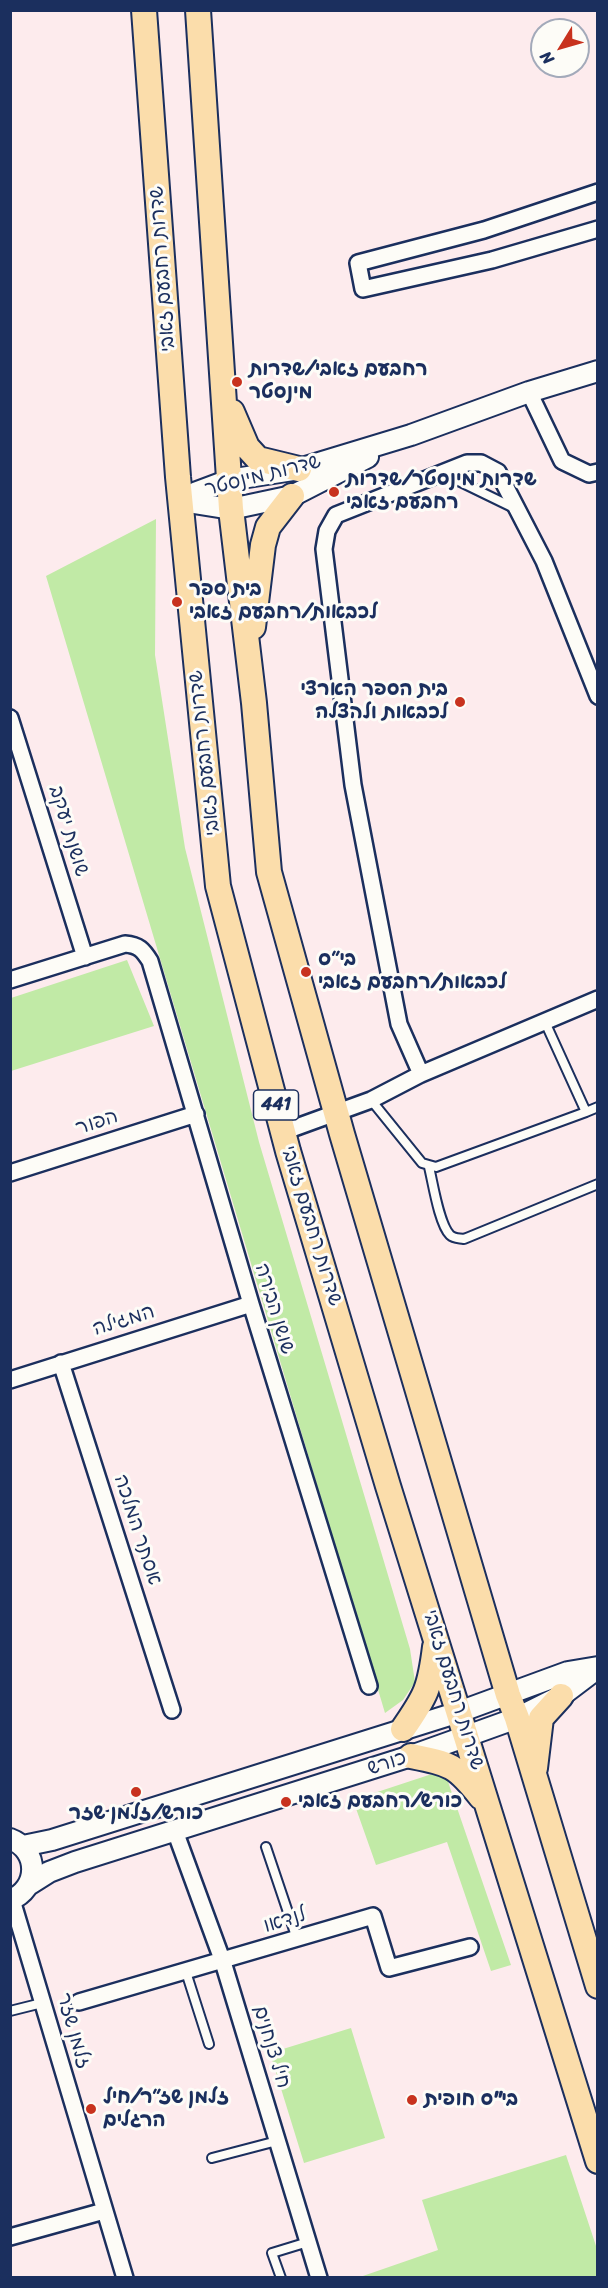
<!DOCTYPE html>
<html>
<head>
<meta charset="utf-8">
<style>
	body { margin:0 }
	#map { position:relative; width:608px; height:2288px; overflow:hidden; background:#fdebed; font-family:Sriracha,sans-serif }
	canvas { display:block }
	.frame { position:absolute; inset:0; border:12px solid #1b2f5e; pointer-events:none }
	.north { position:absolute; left:530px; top:18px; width:60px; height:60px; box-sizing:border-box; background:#fdfcf7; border:2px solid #a3aaba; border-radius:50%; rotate:233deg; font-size:16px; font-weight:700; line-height:24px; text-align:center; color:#1b2f5e }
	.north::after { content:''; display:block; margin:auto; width:21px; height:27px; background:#c8321e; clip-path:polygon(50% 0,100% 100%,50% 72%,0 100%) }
</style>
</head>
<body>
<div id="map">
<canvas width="608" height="2288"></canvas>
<div class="frame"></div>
<div class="north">N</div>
</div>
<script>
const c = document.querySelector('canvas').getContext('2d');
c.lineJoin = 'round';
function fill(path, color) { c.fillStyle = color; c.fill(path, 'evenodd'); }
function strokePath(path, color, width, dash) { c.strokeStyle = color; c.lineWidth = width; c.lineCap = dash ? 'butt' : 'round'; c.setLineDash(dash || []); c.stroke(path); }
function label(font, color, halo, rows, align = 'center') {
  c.font = font + ' Sriracha,"Playpen Sans Hebrew",sans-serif'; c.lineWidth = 6; c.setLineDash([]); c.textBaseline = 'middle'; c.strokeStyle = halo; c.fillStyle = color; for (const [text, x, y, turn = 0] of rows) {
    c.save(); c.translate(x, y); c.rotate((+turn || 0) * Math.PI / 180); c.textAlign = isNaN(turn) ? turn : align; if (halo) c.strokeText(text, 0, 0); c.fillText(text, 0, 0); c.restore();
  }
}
const green = new Path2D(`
	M156,519L155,655L185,848L259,1142L410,1649L415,1682L403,1700L385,1713L46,576Z
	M127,960L154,1026L11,1071V998Z
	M444,1770L511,1965L491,1971L447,1842L376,1865L353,1800Z
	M351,2028L385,2138L304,2163L270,2053Z
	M566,2155L597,2249V2277H360L438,2250L422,2200Z`);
const service = new Path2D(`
	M444,474L514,508
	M545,1022L586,1112L598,1107
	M371,1100L422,1163L436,1167L586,1112
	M429,1167C433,1183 439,1224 450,1235C454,1239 459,1238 464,1239L598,1184
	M266,1847L297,1939
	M186,1972L209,2044
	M10,2011L42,2003
	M212,2158L277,2141
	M281,2278L272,2253L308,2242`);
const minor = new Path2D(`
	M598,192L484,230L358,263L363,289L492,260L598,229
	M529,392L562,461L589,474L598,472
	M10,718L85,957
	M10,980L125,944C139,945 143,950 150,961L251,1304L369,1686
	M421,1074L399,1024L353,785L324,549L327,531L336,515L467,463H481L498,472L544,561L598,696
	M283,1132L371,1100L421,1074L598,999
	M10,1173L196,1114
	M61,1363L172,1710
	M10,1380L251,1304
	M175,1831L223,1962L319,2278
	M12,1900L125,2278
	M79,2002L373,1916L389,1968L470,1947
	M10,2237L104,2211`);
const tertiary = new Path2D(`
	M181,501L197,492L229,480L299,469L411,435L529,392L598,371
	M181,501L231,509L292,496L368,457
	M10,1839C40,1850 39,1889 10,1900
	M23,1846L52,1840L459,1712L568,1672L598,1667
	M30,1884L49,1872L75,1862L411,1756L467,1736L517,1718L561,1696L598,1668`);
const primary = new Path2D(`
	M144,10L178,477L218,886L288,1151L388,1486L598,2161
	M198,10L231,509L254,703L269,872L342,1134L508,1695L517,1718L598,1986
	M232,412L247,447L258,459L299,469
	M253,627L263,545L268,527L292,496
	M403,1729C426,1696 430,1688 435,1647
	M411,1756C451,1764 456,1765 481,1797
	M535,1768L541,1718L561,1696`);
const markers = [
	[237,382,6,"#c8321e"],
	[334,492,6,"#c8321e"],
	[177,602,6,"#c8321e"],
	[460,702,6,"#c8321e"],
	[306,972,6,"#c8321e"],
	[136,1792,6,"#c8321e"],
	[286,1802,6,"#c8321e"],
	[412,2100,6,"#c8321e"],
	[91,2109,6,"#c8321e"]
];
const shields = [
	[276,1105,45]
];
const shieldNames = [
	["441",276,1105]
];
const streetNames = [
	["שדרות רחבעם זאבי",163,269,-94],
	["שדרות מינסטר",263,476,-14],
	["שדרות רחבעם זאבי",205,753,-96],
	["שושנת יעקב",68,831,73],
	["הפור",97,1123,-18],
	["שדרות רחבעם זאבי",311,1226,73],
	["שושן הבירה",274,1309,73],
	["המגילה",124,1321,-17],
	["אסתר המלכה",137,1530,72],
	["שדרות רחבעם זאבי",453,1690,73],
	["כורש",387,1764,-18],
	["לנדאו",285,1921,-17],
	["זלמן שזר",73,2031,74],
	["חיל צנחנים",271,2047,73]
];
const poiNames = [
	["רחבעם זאבי/שדרות",249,370],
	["מינסטר",249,393],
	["שדרות מינסטר/שדרות",346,480],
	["רחבעם זאבי",346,503],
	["בית ספר",189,590],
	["לכבאות/רחבעם זאבי",189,613],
	["בית הספר הארצי",448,690,"right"],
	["לכבאות ולהצלה",448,713,"right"],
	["בי״ס",318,960],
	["לכבאות/רחבעם זאבי",318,983],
	["כורש/רחבעם זאבי",298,1802],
	["כורש/זלמן שזר",136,1814,"center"],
	["זלמן שז״ר/חיל",103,2098],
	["הרגלים",103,2121],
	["בי\"ס חופית",424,2100]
];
fill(green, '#c1eaa6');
strokePath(service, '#1b2f5e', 12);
strokePath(minor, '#1b2f5e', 20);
strokePath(tertiary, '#1b2f5e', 24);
strokePath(primary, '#1b2f5e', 28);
strokePath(service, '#fdfcf7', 8);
strokePath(minor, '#fdfcf7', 15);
strokePath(tertiary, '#fdfcf7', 20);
strokePath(primary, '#fbddab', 24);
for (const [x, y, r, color] of markers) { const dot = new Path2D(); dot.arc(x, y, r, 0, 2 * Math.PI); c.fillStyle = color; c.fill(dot); strokePath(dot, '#fdfcf7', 2); }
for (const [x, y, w] of shields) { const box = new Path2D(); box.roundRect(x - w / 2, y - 15, w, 30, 4.5); c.fillStyle = '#fdfcf7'; c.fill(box); strokePath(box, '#1b2f5e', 1.5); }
label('bold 18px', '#1b2f5e', null, shieldNames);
label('20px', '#1b2f5e', '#fdfcf7', streetNames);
label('bold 20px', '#1b2f5e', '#fdfcf7', poiNames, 'left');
</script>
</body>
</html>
